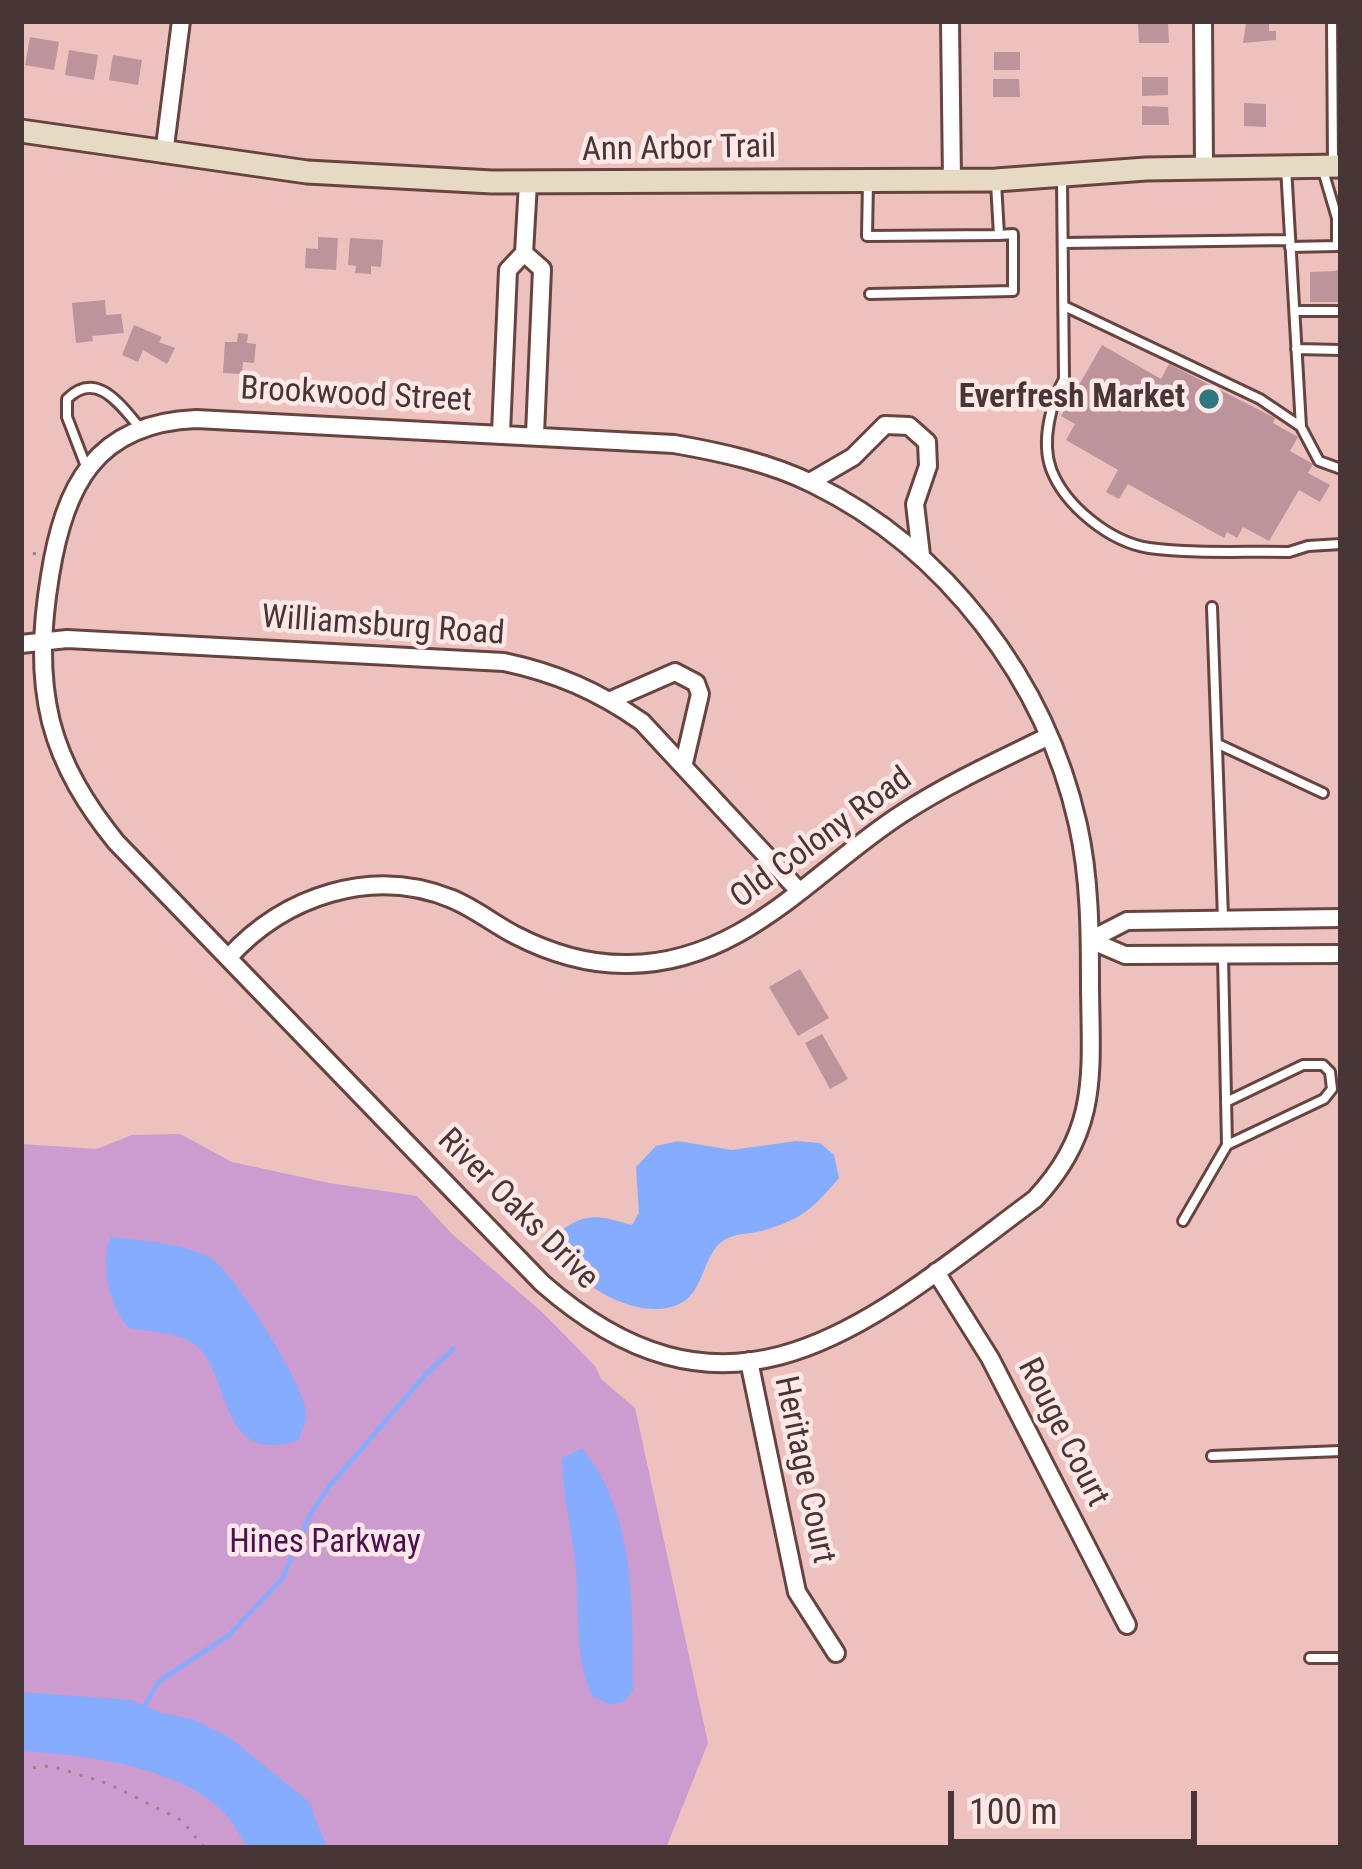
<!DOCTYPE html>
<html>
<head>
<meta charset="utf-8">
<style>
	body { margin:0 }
	#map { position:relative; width:1362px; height:1869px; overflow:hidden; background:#edc1bd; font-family:"Roboto Condensed",sans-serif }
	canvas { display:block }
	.frame { position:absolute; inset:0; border:24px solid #473635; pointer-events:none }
	.scale { position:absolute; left:948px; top:1791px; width:249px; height:54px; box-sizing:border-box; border:6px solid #473635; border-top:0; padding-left:15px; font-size:36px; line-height:42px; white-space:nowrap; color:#473635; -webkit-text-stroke:9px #ffe8e6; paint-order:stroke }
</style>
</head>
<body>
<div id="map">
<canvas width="1362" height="1869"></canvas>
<div class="frame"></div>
<div class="scale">100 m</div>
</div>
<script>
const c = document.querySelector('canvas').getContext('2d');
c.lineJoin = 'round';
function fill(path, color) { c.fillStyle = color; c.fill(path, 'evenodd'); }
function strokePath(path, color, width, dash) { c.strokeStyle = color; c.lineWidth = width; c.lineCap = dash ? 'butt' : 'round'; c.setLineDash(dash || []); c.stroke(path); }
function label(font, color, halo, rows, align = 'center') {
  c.font = font + ' "Roboto Condensed",sans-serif'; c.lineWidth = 9; c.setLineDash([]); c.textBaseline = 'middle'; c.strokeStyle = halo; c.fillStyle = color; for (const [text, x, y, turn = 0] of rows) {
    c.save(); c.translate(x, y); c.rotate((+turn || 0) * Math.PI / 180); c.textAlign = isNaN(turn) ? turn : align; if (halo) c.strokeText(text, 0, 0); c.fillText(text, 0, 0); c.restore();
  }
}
const green = new Path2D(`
	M180,1134L232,1162L329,1183L417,1196L452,1234L542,1312L595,1366L601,1379L635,1408L708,1743L666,1848H21V1144L97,1149L132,1135Z`);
const water = new Path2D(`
	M678,1141L732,1150L796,1141L820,1143L834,1155L839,1178C813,1208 804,1218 765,1230C753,1234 738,1233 728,1238C704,1249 706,1283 687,1299C655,1325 593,1296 571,1267C564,1258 562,1244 559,1232C587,1211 600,1216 632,1225L639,1213L636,1167L656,1146Z
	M110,1237C138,1240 190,1244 212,1259C235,1275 304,1384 306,1412C307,1420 301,1432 299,1440C222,1465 232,1389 201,1350C184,1331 152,1333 129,1328C109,1306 100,1266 110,1237Z
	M582,1448C637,1516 632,1608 633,1691L622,1703L609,1704L592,1696C572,1649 581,1602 574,1553C570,1520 562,1492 562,1458Z
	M21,1692L131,1700L161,1713L192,1719L229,1737L309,1802L327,1848H248C241,1838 235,1825 227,1816C185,1767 82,1754 21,1751Z`);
const stream = new Path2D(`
	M142,1711L158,1682L229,1635L282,1579L310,1515L327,1489L425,1375L453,1349`);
const building = new Path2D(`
	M1168,23L1169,43H1139L1138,24Z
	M1246,23H1269V31H1276V40L1243,43Z
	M30,37L59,42L54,70L25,65Z
	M69,50L98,55L94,80L65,75Z
	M994,52H1020V70H994Z
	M113,55L142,60L138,85L109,80Z
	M1142,77H1168V95L1142,96Z
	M993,79H1019L1020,97H993Z
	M1244,103L1266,104V127L1244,126Z
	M1142,106L1168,107L1169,125H1142Z
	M318,237L338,238L336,270L305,268L306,248L318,249Z
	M350,238L383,240L381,267L371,266V274L355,273L356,266L348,265Z
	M1341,267V302H1310V272L1336,271Z
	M105,300L106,315L121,314L124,333L92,336L93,341L76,343L72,303Z
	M134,325L162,337L159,342L175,348L167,364L143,350L138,362L122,355Z
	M238,333L248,334L247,343L256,344L254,363L243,362L242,374L223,373L225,342H237Z
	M1102,345L1161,379L1169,364L1275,418L1273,423L1298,437L1290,451L1313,464L1308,473L1330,485L1320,502L1299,490L1269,541L1243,527L1237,538L1227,532L1224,538L1128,484L1119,499L1106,492L1118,470L1066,440L1075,424L1061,416Z
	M800,969L829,1018L798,1036L769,987Z
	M822,1034L848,1079L830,1089L805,1043Z`);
const path = new Path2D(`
	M21,552L37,554
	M21,1769L51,1766L109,1784L181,1820L205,1848`);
const lane = new Path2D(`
	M1332,21L1333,163
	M1286,167L1301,427L1319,461L1341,469
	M1322,167L1337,218V246H1341
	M1062,179L1064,379C1051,403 1041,441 1051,469C1065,506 1110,542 1149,548C1194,554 1244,551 1289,552L1308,546L1341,544
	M868,182L867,236L999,235L996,183
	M1064,243L1290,240
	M1290,247L1337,246
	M870,294L1013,291V234L999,235
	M1064,306L1260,399L1300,426
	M1295,311H1341
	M1296,349L1341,350
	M87,469L67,417V399C97,369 121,406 141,429
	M1212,607L1223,918
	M1218,744L1323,793
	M1226,1102L1303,1065H1323L1330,1072L1332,1089L1324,1099L1227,1145
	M1183,1221L1227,1145L1223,956
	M1212,1456L1341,1451
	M1310,1658H1341`);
const street = new Path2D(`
	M950,21L952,180
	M1203,21L1204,168
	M164,154L181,21
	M524,253L542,269L535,434
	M196,419L674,444C720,452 771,463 813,484C946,549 1046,681 1078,825C1090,879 1090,933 1090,988C1091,1074 1099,1131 1035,1199C872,1320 734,1452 542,1283L116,842C87,806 63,768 51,722C39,673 42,625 50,576C64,487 95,423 196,419Z
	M501,433L508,270L524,253L528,183
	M810,482L853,457L885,425L909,426L927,442L928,466L915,504L921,555
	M21,644L67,639L504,662C556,673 598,691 642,722L799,891
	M611,700L675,672L696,683L700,694L684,763
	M1341,918L1127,921L1090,940L1125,955L1341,954
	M228,958C284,896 372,866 452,899C474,908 494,924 515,935C550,953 590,965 629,964C744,963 814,870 903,813C949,783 1000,760 1049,736
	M936,1272L990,1358L1127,1625
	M749,1361L797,1592L836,1653`);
const secondary = new Path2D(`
	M21,131L307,172L492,182L996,180L1146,169L1341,166`);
const markers = [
	[1209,399,12,"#2e777e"]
];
const streetNames = [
	["Ann Arbor Trail",679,150,-1],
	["Brookwood Street",356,396,3],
	["Williamsburg Road",383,627,4],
	["Old Colony Road",822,839,-36],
	["River Oaks Drive",517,1210,45],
	["Rouge Court",1062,1433,63],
	["Heritage Court",803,1470,78]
];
const poiNames = [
	["Everfresh Market",1185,399]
];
const parkNames = [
	["Hines Parkway",325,1544]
];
fill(green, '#cc9bcf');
fill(water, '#85acfe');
strokePath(stream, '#85acfe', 4.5);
fill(building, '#bd949c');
strokePath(lane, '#684441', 14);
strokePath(street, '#684441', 22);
strokePath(secondary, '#684441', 27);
strokePath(path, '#a1817e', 3, [3, 9]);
strokePath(lane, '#fff', 8);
strokePath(street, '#fff', 16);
strokePath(secondary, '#e6dac2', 21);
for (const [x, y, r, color] of markers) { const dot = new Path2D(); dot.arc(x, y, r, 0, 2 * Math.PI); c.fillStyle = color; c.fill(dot); strokePath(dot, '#ffe8e6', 4.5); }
label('33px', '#473635', '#ffe8e6', streetNames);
label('bold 33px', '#473635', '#ffe8e6', poiNames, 'right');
label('33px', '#4c0f52', '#ffe8e6', parkNames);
</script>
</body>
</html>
